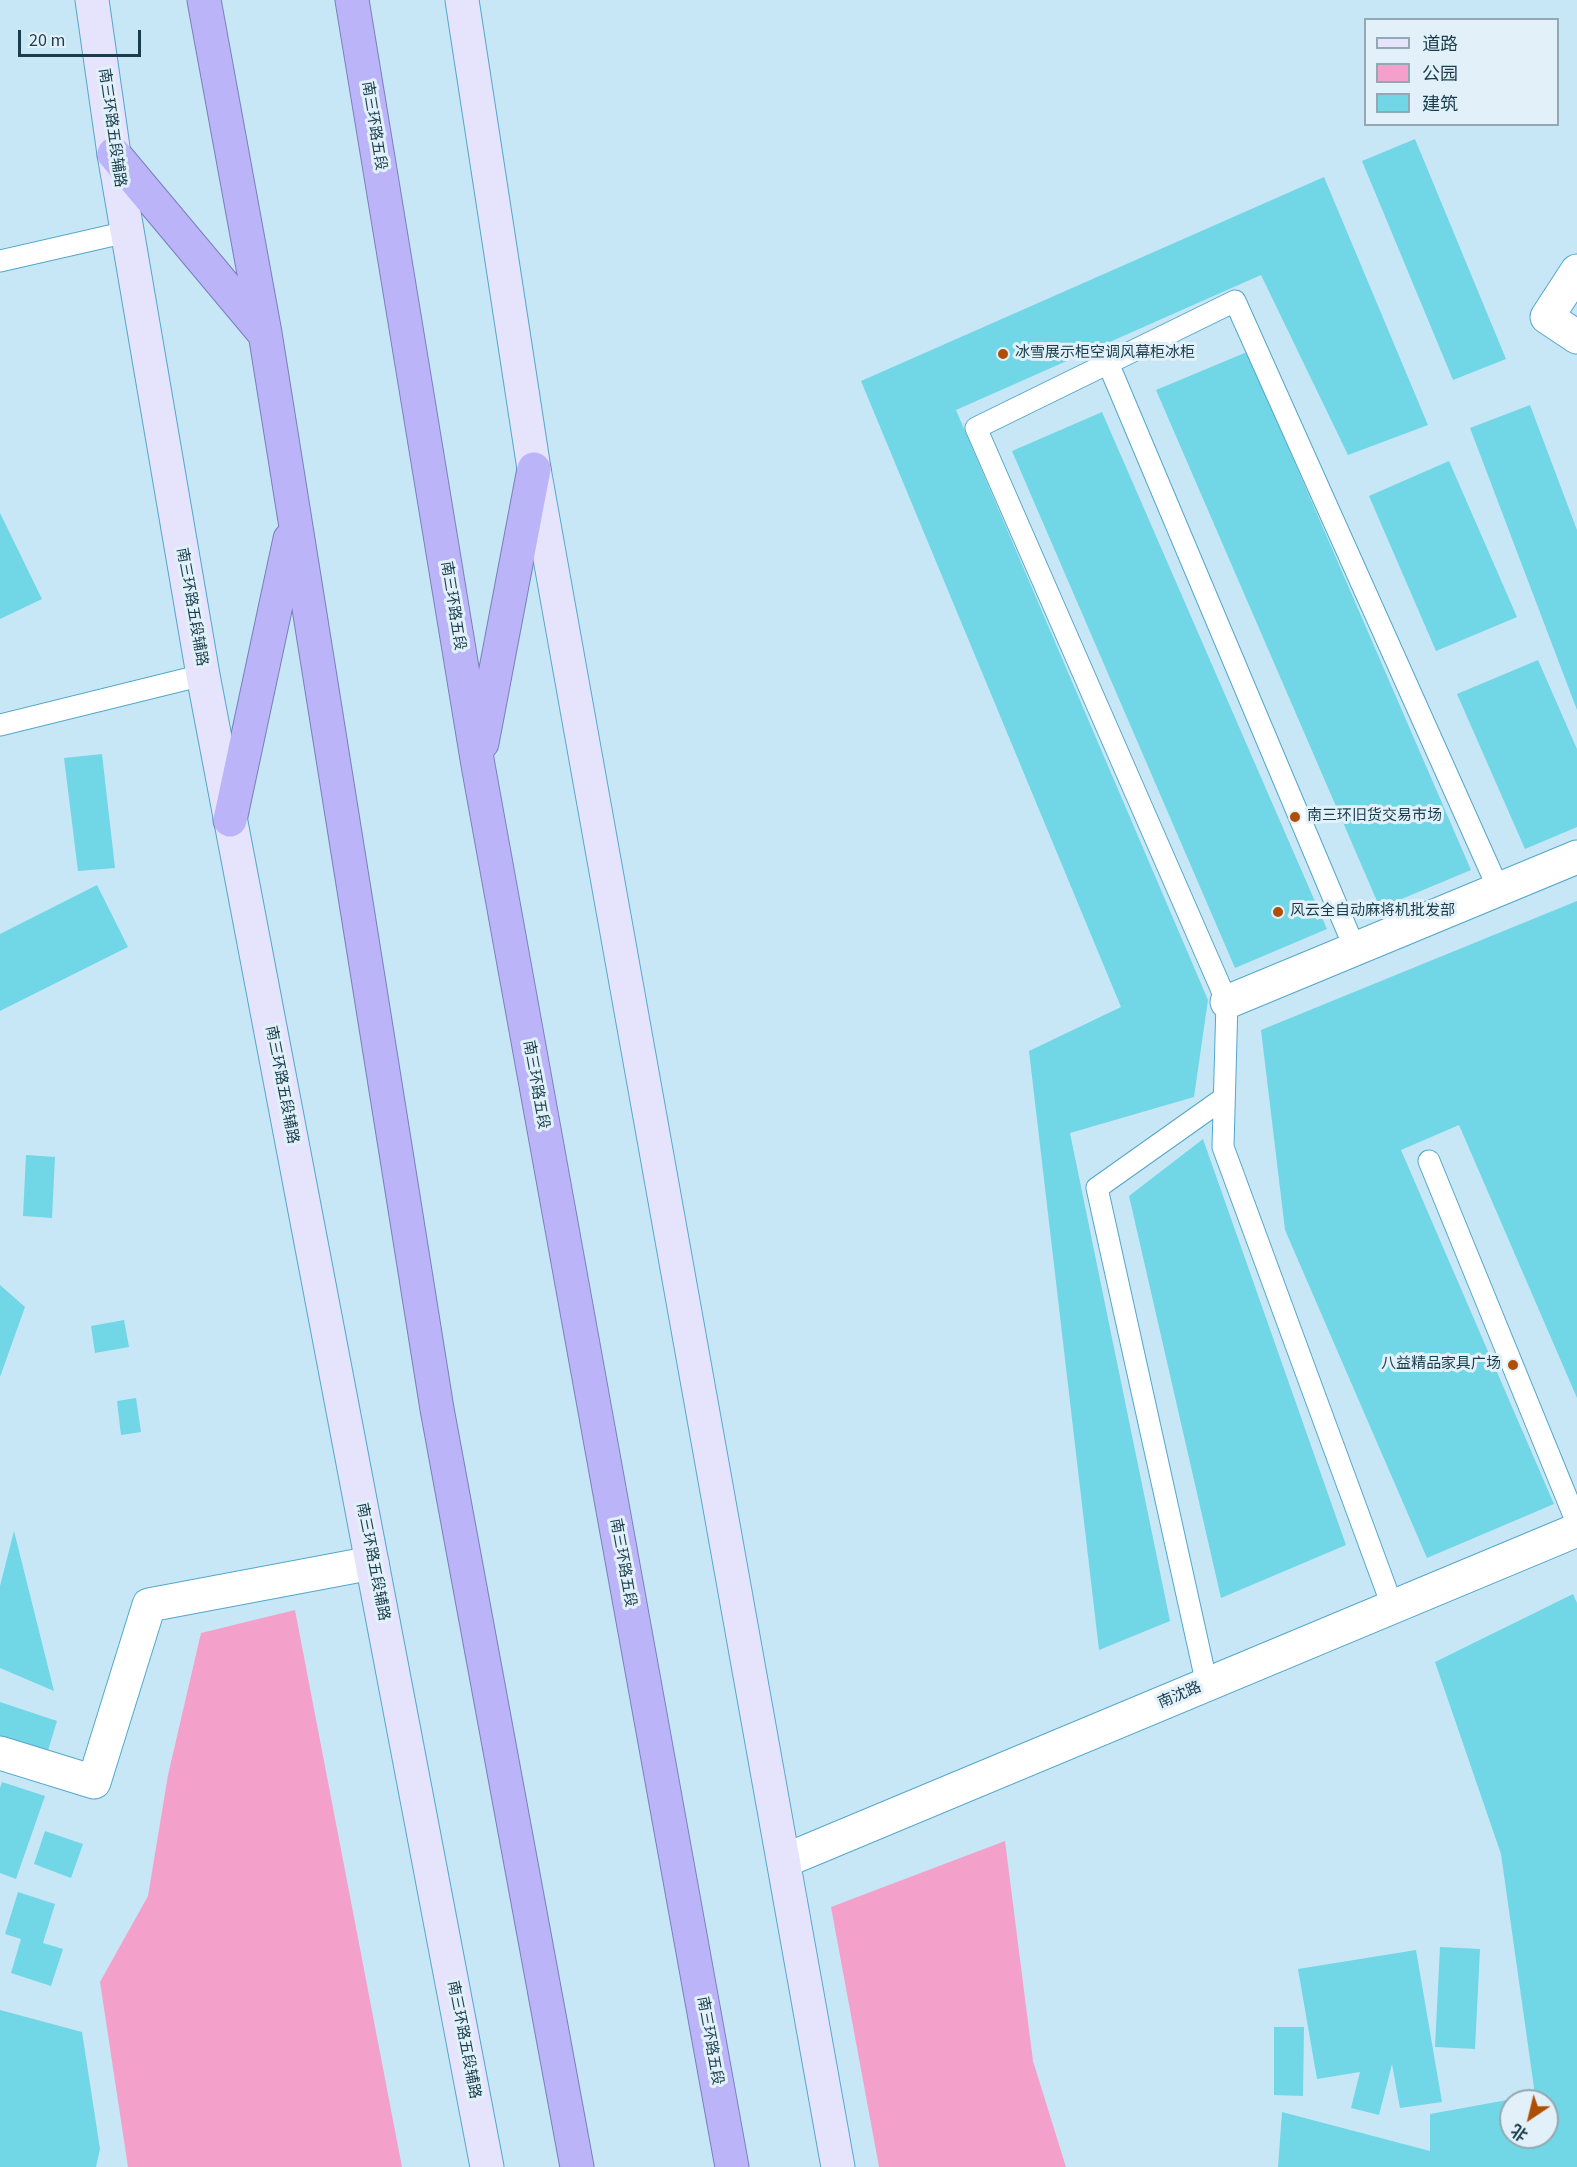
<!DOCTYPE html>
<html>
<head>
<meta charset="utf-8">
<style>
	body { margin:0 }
	#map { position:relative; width:1577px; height:2167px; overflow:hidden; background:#c8e7f6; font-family:"Source Sans 3","Noto Sans SC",sans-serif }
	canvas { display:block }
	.legend { position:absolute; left:1364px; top:18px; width:195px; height:108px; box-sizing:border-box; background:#e2f1f9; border:2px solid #92a9b4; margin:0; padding:8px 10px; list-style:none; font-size:18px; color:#193d4c }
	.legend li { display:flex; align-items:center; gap:12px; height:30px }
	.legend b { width:30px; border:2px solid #92a9b4 }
	.north { position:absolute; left:1499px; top:2089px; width:60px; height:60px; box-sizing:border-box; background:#e2f1f9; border:2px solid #92a9b4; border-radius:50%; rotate:215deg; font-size:16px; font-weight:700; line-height:24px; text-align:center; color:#193d4c }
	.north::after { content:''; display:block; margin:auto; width:21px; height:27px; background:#af4f06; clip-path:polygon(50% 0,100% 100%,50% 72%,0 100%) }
	.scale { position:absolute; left:18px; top:30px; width:123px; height:27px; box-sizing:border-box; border:3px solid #193d4c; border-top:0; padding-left:8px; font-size:18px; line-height:21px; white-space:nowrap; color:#193d4c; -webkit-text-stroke:4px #e2f1f9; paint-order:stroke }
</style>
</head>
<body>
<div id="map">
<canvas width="1577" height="2167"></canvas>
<ul class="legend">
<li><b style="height:8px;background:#e6e3fd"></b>道路</li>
<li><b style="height:16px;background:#f3a1ca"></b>公园</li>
<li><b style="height:16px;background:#71d6e6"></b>建筑</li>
</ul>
<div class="north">北</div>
<div class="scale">20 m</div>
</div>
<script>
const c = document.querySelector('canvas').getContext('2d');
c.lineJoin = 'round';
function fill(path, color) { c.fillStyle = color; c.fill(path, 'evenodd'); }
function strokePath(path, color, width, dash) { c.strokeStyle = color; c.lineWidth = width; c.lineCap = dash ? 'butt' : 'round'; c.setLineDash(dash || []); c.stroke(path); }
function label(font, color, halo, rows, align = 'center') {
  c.font = font + ' "Source Sans 3","Noto Sans SC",sans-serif'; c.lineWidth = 6; c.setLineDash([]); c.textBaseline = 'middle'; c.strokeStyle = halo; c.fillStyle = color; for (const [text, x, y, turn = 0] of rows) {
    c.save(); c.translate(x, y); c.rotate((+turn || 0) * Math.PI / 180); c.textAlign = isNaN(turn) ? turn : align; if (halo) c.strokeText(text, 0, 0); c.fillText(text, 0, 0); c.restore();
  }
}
const green = new Path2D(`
	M295,1610L402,2167H128L100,1982L148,1896L168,1775L201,1633Z
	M1005,1841L1033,2061L1066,2167H879L831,1907Z`);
const building = new Path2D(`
	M1415,139L1506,359L1453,380L1362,161Z
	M1324,177L1428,425L1348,455L1261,275L956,410L1208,1000L1194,1097L1070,1133L1170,1621L1099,1650L1029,1051L1121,1007L861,381Z
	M1247,352L1471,870L1380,908L1156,390Z
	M1530,405L1577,530V710L1470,428Z
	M1102,412L1327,929L1235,968L1012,451Z
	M1449,461L1517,617L1436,651L1369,496Z
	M0,513L42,599L0,619Z
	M1538,660L1577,749V827L1525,849L1457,694Z
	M102,754L115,868L78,871L64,758Z
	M97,885L128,947L0,1011V934Z
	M1577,901V1398L1459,1125L1401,1150L1554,1504L1427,1558L1285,1230L1261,1030Z
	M1203,1139L1346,1545L1221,1598L1129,1196Z
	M26,1155L55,1157L52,1218L23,1216Z
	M0,1285L25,1307L0,1377Z
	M124,1320L129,1347L95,1353L91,1326Z
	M136,1398L141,1432L121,1435L117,1401Z
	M14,1531L54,1691L0,1668V1586Z
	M1573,1594L1577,1603V2167H1278L1282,2112L1430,2151V2114L1535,2095L1501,1854L1435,1662ZM1511,2101H1547V2137H1511Z
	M0,1702L57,1721L46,1757L0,1742Z
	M2,1782L45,1796L16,1879L0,1873V1788Z
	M45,1831L83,1844L71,1878L34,1864Z
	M18,1892L55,1904L43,1943L63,1949L51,1986L11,1973L21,1939L5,1934Z
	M1440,1947L1480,1949L1475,2049L1435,2047Z
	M1416,1950L1442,2102L1400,2108L1392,2064L1379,2115L1351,2108L1360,2072L1317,2079L1298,1969Z
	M0,2010L82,2032L100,2149L96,2167H0Z
	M1274,2027H1304L1303,2096L1274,2095Z`);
const service = new Path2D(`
	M0,261L127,232
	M1108,363L1355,949
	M0,725L203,675
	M1429,1161L1577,1523
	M1393,1608L1223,1147L1227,1002L976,428L1235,301L1499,890
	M1207,1685L1097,1188L1224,1098`);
const minor = new Path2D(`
	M1577,271L1547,317L1577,337
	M1227,1002L1577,857
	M0,1753L94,1782L149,1605L372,1563
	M784,1861L1577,1530`);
const secondary = new Path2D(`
	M92,0L114,154L203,675L487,2167
	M462,0L534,469L838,2167`);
const trunk = new Path2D(`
	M204,0L265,333L437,1409L577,2167
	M352,0L478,765L732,2167
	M114,154L263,332
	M482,743L534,469
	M230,820L290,539`);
const markers = [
	[1003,354,6,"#af4f06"],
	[1295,817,6,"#af4f06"],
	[1278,912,6,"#af4f06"],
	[1513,1365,6,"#af4f06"]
];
const streetNames = [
	["南三环路五段",373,126,81],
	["南三环路五段辅路",111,128,82],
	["南三环路五段",452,606,81],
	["南三环路五段辅路",191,607,80],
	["南三环路五段辅路",281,1085,79],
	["南三环路五段",535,1085,80],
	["南三环路五段辅路",372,1562,79],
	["南三环路五段",622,1563,80],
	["南沈路",1180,1696,-23],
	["南三环路五段辅路",463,2040,79],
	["南三环路五段",709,2041,80]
];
const poiNames = [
	["冰雪展示柜空调风幕柜冰柜",1015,354],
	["南三环旧货交易市场",1307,817],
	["风云全自动麻将机批发部",1290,912],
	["八益精品家具广场",1501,1365,"right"]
];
fill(green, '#f3a1ca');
fill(building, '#71d6e6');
strokePath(service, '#53a7cb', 23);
strokePath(minor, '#53a7cb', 35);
strokePath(secondary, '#53a7cb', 35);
strokePath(trunk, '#797fbb', 35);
strokePath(service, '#fff', 21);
strokePath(minor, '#fff', 33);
strokePath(secondary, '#e6e3fd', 33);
strokePath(trunk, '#bcb4f8', 33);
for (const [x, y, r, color] of markers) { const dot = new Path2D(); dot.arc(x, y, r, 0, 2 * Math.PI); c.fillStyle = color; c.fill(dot); strokePath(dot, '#e2f1f9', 2); }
label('15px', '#193d4c', '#e2f1f9', streetNames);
label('15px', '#193d4c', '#e2f1f9', poiNames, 'left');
</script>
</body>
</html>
